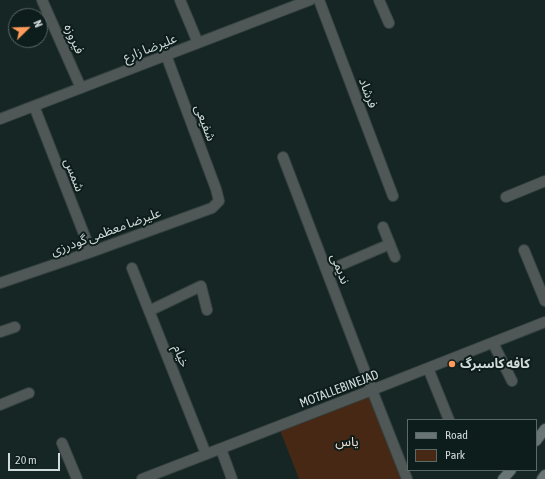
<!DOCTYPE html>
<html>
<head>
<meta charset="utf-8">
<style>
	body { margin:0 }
	#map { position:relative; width:545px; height:479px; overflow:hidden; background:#162624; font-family:"Asap Condensed",sans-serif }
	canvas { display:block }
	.legend { position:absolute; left:407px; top:419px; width:130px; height:52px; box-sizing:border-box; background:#0d1d1b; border:1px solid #5b6967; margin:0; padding:5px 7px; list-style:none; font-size:12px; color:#d0dad9 }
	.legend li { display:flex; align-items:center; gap:8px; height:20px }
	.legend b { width:20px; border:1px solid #5b6967 }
	.north { position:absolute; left:8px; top:8px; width:40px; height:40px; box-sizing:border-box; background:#0d1d1b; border:1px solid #5b6967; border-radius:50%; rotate:67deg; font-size:11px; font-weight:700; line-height:16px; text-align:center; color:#d0dad9 }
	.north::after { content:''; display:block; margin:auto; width:14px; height:18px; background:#ff9b5b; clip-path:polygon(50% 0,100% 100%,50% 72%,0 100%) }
	.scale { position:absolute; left:8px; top:453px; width:52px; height:18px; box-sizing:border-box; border:2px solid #d0dad9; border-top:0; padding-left:5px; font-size:12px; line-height:14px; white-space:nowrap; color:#d0dad9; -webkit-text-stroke:3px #0d1d1b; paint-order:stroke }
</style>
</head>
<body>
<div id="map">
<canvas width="545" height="479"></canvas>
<ul class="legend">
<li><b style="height:5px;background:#697574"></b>Road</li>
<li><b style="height:11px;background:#472815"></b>Park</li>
</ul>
<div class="north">N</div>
<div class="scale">20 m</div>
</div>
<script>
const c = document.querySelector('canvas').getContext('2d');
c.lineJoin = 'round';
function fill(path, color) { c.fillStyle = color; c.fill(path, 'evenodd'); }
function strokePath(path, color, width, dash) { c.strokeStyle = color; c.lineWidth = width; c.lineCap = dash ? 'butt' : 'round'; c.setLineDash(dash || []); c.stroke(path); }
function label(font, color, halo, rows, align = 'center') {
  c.font = font + ' "Asap Condensed","Noto Sans Arabic",sans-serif'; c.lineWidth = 4; c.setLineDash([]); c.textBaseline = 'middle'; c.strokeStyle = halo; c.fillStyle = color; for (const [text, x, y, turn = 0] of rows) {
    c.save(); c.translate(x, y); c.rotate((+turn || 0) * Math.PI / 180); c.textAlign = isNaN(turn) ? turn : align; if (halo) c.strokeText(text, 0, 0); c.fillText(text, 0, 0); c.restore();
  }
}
const green = new Path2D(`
	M369,395L402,479H299L280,430Z`);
const minor = new Path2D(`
	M42,0L81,88
	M180,0L198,43
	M319,0L393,196
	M379,0L389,23
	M34,106L91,252
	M0,119L310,0
	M283,157L372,390L407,479
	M506,197L545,181
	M383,227L395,257
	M524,250L545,301
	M132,268L206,454
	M327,271L390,244
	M0,283L91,252L212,208L219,201L216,189L166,55
	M149,311L201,286L207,310
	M0,332L15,327
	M493,343L512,381
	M428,368L449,420
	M0,405L29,393
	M62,443L77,479
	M221,449L232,479
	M142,479L372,390L545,322`);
const secondary = new Path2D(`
	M536,441L545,429
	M503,479L511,470
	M542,479L545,475`);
const markers = [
	[452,364,4,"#ff9b5b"]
];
const streetNames = [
	["فیروزه",74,39,66],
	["علیرضا زارع",150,48,-21],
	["فرشاد",368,93,69],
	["شفیعی",205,123,69],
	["شمس",74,175,69],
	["علیرضا معظمی گودرزی",106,232,-20],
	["ندیمی",340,269,69],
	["خیام",181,356,68],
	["MOTALLEBINEJAD",339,389,-21]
];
const poiNames = [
	["کافه کاسبرگ",460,364]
];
const parkNames = [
	["یاس",347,442]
];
fill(green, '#472815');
strokePath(minor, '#344341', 12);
strokePath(secondary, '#344341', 12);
strokePath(minor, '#505857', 10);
strokePath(secondary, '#697574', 10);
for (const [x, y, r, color] of markers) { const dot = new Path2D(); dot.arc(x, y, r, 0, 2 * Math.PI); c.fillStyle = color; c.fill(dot); strokePath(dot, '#0d1d1b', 1.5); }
label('13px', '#d0dad9', '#0d1d1b', streetNames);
label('bold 13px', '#d0dad9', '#0d1d1b', poiNames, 'left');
label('13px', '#f8decf', '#0d1d1b', parkNames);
</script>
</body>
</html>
